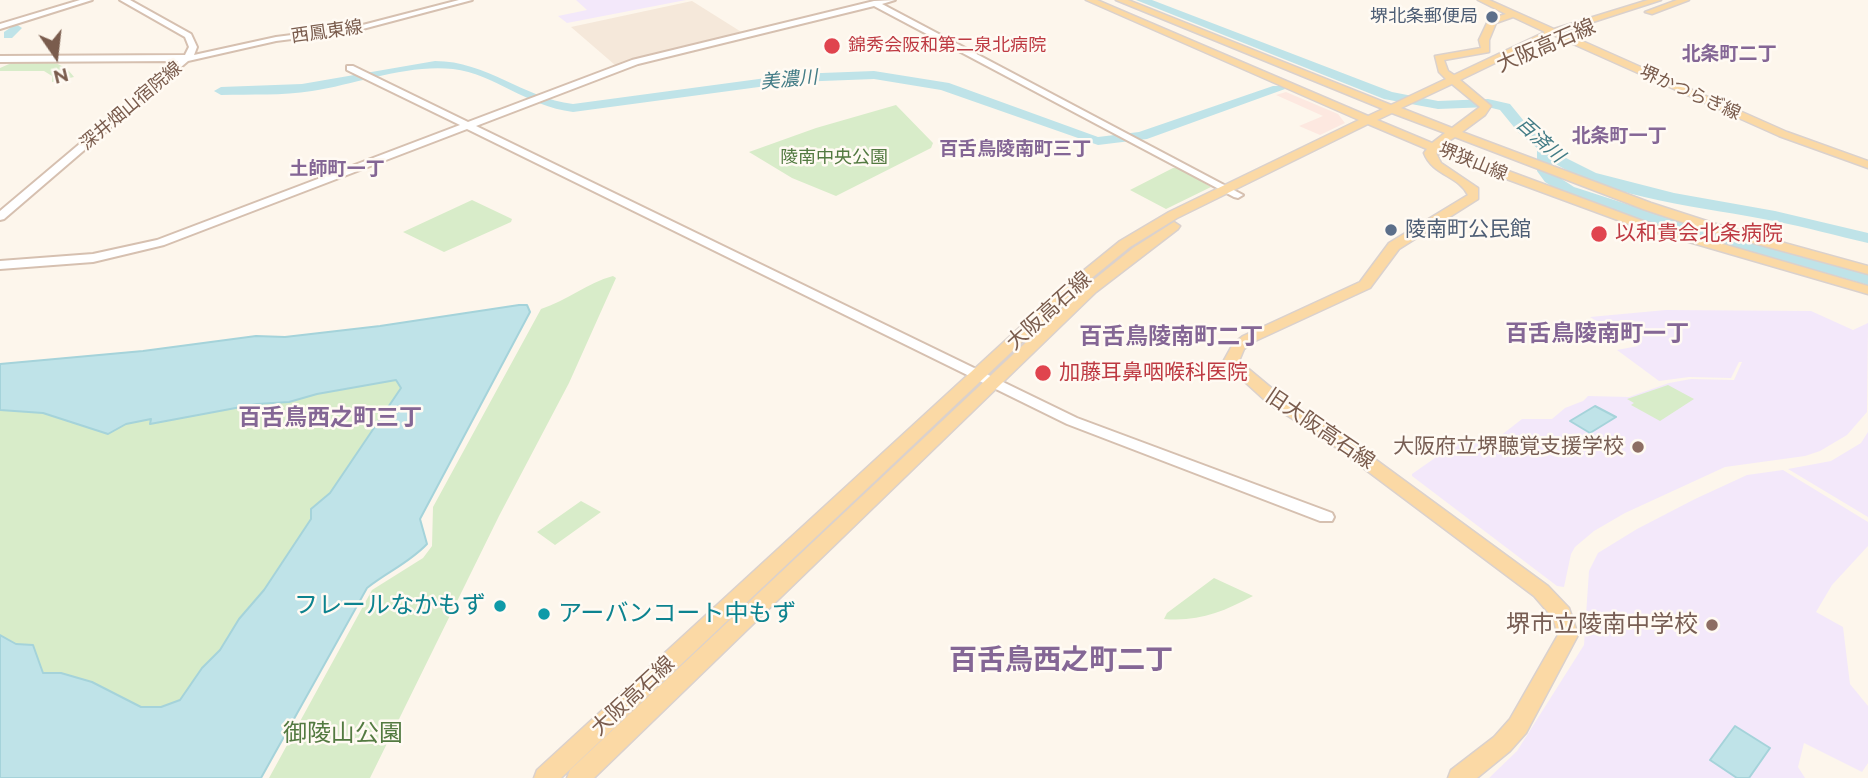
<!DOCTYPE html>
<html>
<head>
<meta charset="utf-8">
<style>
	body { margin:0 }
	#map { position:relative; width:1868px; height:778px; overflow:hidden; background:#fdf6ec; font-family:Raleway,sans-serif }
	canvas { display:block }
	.north { position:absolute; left:21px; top:21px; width:70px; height:70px; -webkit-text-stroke:5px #fffaf3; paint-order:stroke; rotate:166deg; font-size:19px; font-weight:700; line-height:28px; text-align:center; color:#7a5c4d }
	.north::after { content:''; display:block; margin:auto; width:24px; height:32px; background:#7a5c4d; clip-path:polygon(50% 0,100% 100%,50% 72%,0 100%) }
</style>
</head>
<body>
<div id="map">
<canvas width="1868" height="778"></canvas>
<div class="north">N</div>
</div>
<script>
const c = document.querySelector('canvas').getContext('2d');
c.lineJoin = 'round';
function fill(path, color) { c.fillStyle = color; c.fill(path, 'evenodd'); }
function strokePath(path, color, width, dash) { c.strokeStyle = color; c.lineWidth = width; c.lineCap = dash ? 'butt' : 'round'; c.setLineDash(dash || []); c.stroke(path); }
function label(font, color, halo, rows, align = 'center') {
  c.font = font + ' Raleway,"Noto Sans JP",sans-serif'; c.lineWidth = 5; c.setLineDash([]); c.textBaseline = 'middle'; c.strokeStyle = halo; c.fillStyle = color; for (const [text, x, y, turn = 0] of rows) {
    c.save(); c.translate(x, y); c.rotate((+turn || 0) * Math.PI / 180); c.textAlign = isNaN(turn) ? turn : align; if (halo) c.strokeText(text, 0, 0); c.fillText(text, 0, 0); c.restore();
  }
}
const residential = new Path2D(`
	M692,1L743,33L615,65L571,27Z`);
const commercial = new Path2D(`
	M1286,92L1338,114L1345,123L1320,135L1299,126L1323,116L1276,95Z`);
const education = new Path2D(`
	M576,0H686L567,23L558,16L587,10Z
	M1666,310L1811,311L1853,330L1868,323L1867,412L1847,435L1820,451L1805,456L1725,467L1625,513L1594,531L1575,547L1571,554L1564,587L1557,586L1412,476V474L1455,444L1465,440H1495L1522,419H1552L1565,408L1583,401L1588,396L1629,397L1669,383L1691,379L1734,380L1742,362H1739L1731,378L1689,377L1659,381L1617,350L1638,346L1590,317Z
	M1868,432V517L1788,469L1831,461L1861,443Z
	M1783,470L1868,522V546L1832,585L1816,612L1843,627L1850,684L1868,706V763L1862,772L1804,743L1798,767L1805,778H1489L1517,751L1584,645L1589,571L1598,553L1637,529L1695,499L1747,475Z`);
const green = new Path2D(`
	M16,61C38,61 60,57 74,77L52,82V76L44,71H0V68Z
	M896,105L933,143L931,148L836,196L792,178L749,152L816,128Z
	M1173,168H1179L1211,187L1166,209L1130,190Z
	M472,200L512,219L511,222L444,252L403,232Z
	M613,276L616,278L569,383L499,516L370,778H269L372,590L423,558L432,546L433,507L541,309C566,301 587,283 613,276Z
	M397,380L401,388L400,393L330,493L311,509V519L264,590L239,619L220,650L202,668L180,700L161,707H141L92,682L61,673H42L33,646L16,644L0,635V410L43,413L108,434L126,424L152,419L151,424L257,404L289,402L317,394Z
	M1668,385L1694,399L1660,421L1631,405L1634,403L1627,399Z
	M581,501L601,512L555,545L537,532Z
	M1214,578L1253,596C1223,612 1198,622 1164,619L1167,613Z`);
const water = new Path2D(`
	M519,305H527L530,312L420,519L427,544C409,563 387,572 367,588L261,778H0V635L16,644L33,645L43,673H61L92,682L141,707H161L180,700L202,668L220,650L239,619L264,590L311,519V509L330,493L401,388L396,380L317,394L289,402L257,404L150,424L151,419L126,424L108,434L43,413L0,410V364L143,351L256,336L285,337L380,326Z
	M1595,406L1616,417L1590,433L1570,421Z
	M1735,726L1770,748L1749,778H1737L1710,760Z`);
const river = new Path2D(`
	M1136,0H1152L1392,92L1438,101L1488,99L1510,104L1528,126L1564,157L1596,173L1674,193L1775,211L1868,233V243C1837,236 1806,227 1774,221C1704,207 1614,200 1552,162L1553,171L1557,176L1574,187L1642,209L1868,274V285L1630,217L1562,193L1545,182L1537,171V148L1518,132L1500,110L1488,107L1438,109L1384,99Z
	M16,24L22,28L12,38H4V32Z
	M435,61C487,61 523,98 573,104L796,74L874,71L949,83L1098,137L1139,132L1273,86H1283L1285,89L1147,139L1098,145L941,90L874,79L796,82L573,112C526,106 495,74 453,69C407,64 357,84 312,91C282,96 251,94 221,95L214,91L221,87L302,84Z`);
const secondary = new Path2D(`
	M80,0H92L0,29V24Z
	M120,0H130L191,34L197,47L194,55L276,37L355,27L459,0H472L355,31L276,41L188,61L4,219L0,220V211L178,61L0,62V56L185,55L189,47L185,37Z
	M895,0L882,4L1243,195L1238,198L1234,197L874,6L638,64L476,126L1077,418L1332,513L1334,517L1332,521H1320L1067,424L467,129L164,245L93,262L0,269V261L93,254L157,240L460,125L347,70V66H353L468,122L632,60L874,1Z`);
const primary = new Path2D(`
	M1086,0H1097L1368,116L1383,109L1116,0H1128L1391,105L1446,79L1439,72L1435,56L1481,48L1479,40L1489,19L1506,14L1478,0H1489L1554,29L1648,0H1661L1562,32L1787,132L1868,161V168L1779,136L1553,35L1460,80L1491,106L1485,115L1462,132L1651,203L1719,225L1868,266V274L1709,231L1643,209L1455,137L1441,146L1643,221L1868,286V294L1634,226L1436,153L1441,163L1478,188V199L1399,249L1370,288L1253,342L1244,349L1239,361L1281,396L1338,432L1548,586L1569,608L1578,635L1526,733L1510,751L1477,778H1448L1451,770L1494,737L1510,719L1558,635L1553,618L1534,596L1326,440L1269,404L1223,362L1233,344L1243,336L1360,282L1389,243L1468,195C1459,176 1432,175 1424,153L1427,149L1368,124L1177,218L1130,247L1077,290L561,778H534L537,770L1067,284L1120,241L1169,212L1359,120ZM1513,17L1545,32L1454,75L1448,71L1444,60L1489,52V40L1496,23ZM1452,84L1480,107L1452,128L1401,108ZM1392,113L1445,133L1432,143L1377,120Z
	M1677,0H1689L1652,14L1645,12Z
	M1174,222L1180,226L1178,229L1096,292L594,778H567L570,770L1086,286L1133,248Z`);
const markers = [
	[1492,17,7,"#5c6f8a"],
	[832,46,9,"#e0444e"],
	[1391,230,7,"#5c6f8a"],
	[1599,234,9,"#e0444e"],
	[1043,373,9,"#e0444e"],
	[1638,447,7,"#8d6e63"],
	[500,606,7,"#0f9aa8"],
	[544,614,7,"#0f9aa8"],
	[1712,625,7,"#8d6e63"]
];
const farServicenames = [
	["堺北条郵便局",1478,17]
];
const farStreetnames = [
	["西鳳東線",327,32,-8],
	["堺かつらぎ線",1690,93,24],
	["深井畑山宿院線",131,106,-40],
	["堺狭山線",1473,162,22]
];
const farHealthnames = [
	["錦秀会阪和第二泉北病院",848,46]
];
const farParknames = [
	["陵南中央公園",834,158]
];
const farNeighbourhoodnames = [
	["北条町二丁",1729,54],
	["北条町一丁",1619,136],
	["百舌鳥陵南町三丁",1015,149],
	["土師町一丁",337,169]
];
const farWaternames = [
	["美濃川",789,80,-5],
	["百済川",1540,140,42]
];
const streetNames = [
	["大阪高石線",1546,46,-23],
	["大阪高石線",1049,311,-42],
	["旧大阪高石線",1320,429,34],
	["大阪高石線",633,696,-43]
];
const serviceNames = [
	["陵南町公民館",1405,230]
];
const healthNames = [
	["以和貴会北条病院",1615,234],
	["加藤耳鼻咽喉科医院",1059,373]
];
const educationNames = [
	["大阪府立堺聴覚支援学校",1624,447]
];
const neighbourhoodNames = [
	["百舌鳥陵南町一丁",1597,334],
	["百舌鳥陵南町二丁",1171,337],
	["百舌鳥西之町三丁",330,418]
];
const nearCulturenames = [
	["フレールなかもず",486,606],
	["アーバンコート中もず",558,614,"left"]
];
const nearEducationnames = [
	["堺市立陵南中学校",1698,625]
];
const nearParknames = [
	["御陵山公園",343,734]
];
const nearNeighbourhoodnames = [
	["百舌鳥西之町二丁",1061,661]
];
fill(residential, '#f5e8da');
fill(commercial, '#fde8e0');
fill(education, '#f3e8fa');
fill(green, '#d8ecc9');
fill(water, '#bfe3e8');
strokePath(water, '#a5d3da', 2);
fill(river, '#bfe3e8');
strokePath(secondary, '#d6c0b0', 4);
strokePath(primary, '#dad1cd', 3);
fill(secondary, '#fff');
fill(primary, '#fbd9a5');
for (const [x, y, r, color] of markers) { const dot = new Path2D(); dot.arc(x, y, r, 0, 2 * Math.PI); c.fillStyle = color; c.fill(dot); strokePath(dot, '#fffaf3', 2.5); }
label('18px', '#4e5e75', '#fffaf3', farServicenames, 'right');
label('18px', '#7a5c4d', '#fffaf3', farStreetnames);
label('18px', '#be3a42', '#fffaf3', farHealthnames, 'left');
label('18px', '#537a41', '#fffaf3', farParknames);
label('bold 19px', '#846695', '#fffaf3', farNeighbourhoodnames);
label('italic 19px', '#437c86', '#fffaf3', farWaternames);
label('21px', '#7a5c4d', '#fffaf3', streetNames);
label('21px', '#4e5e75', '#fffaf3', serviceNames, 'left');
label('21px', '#be3a42', '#fffaf3', healthNames, 'left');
label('21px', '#785e54', '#fffaf3', educationNames, 'right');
label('bold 23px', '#846695', '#fffaf3', neighbourhoodNames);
label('24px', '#0d838f', '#fffaf3', nearCulturenames, 'right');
label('24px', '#785e54', '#fffaf3', nearEducationnames, 'right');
label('24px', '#537a41', '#fffaf3', nearParknames);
label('bold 28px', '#846695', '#fffaf3', nearNeighbourhoodnames);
</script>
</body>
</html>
